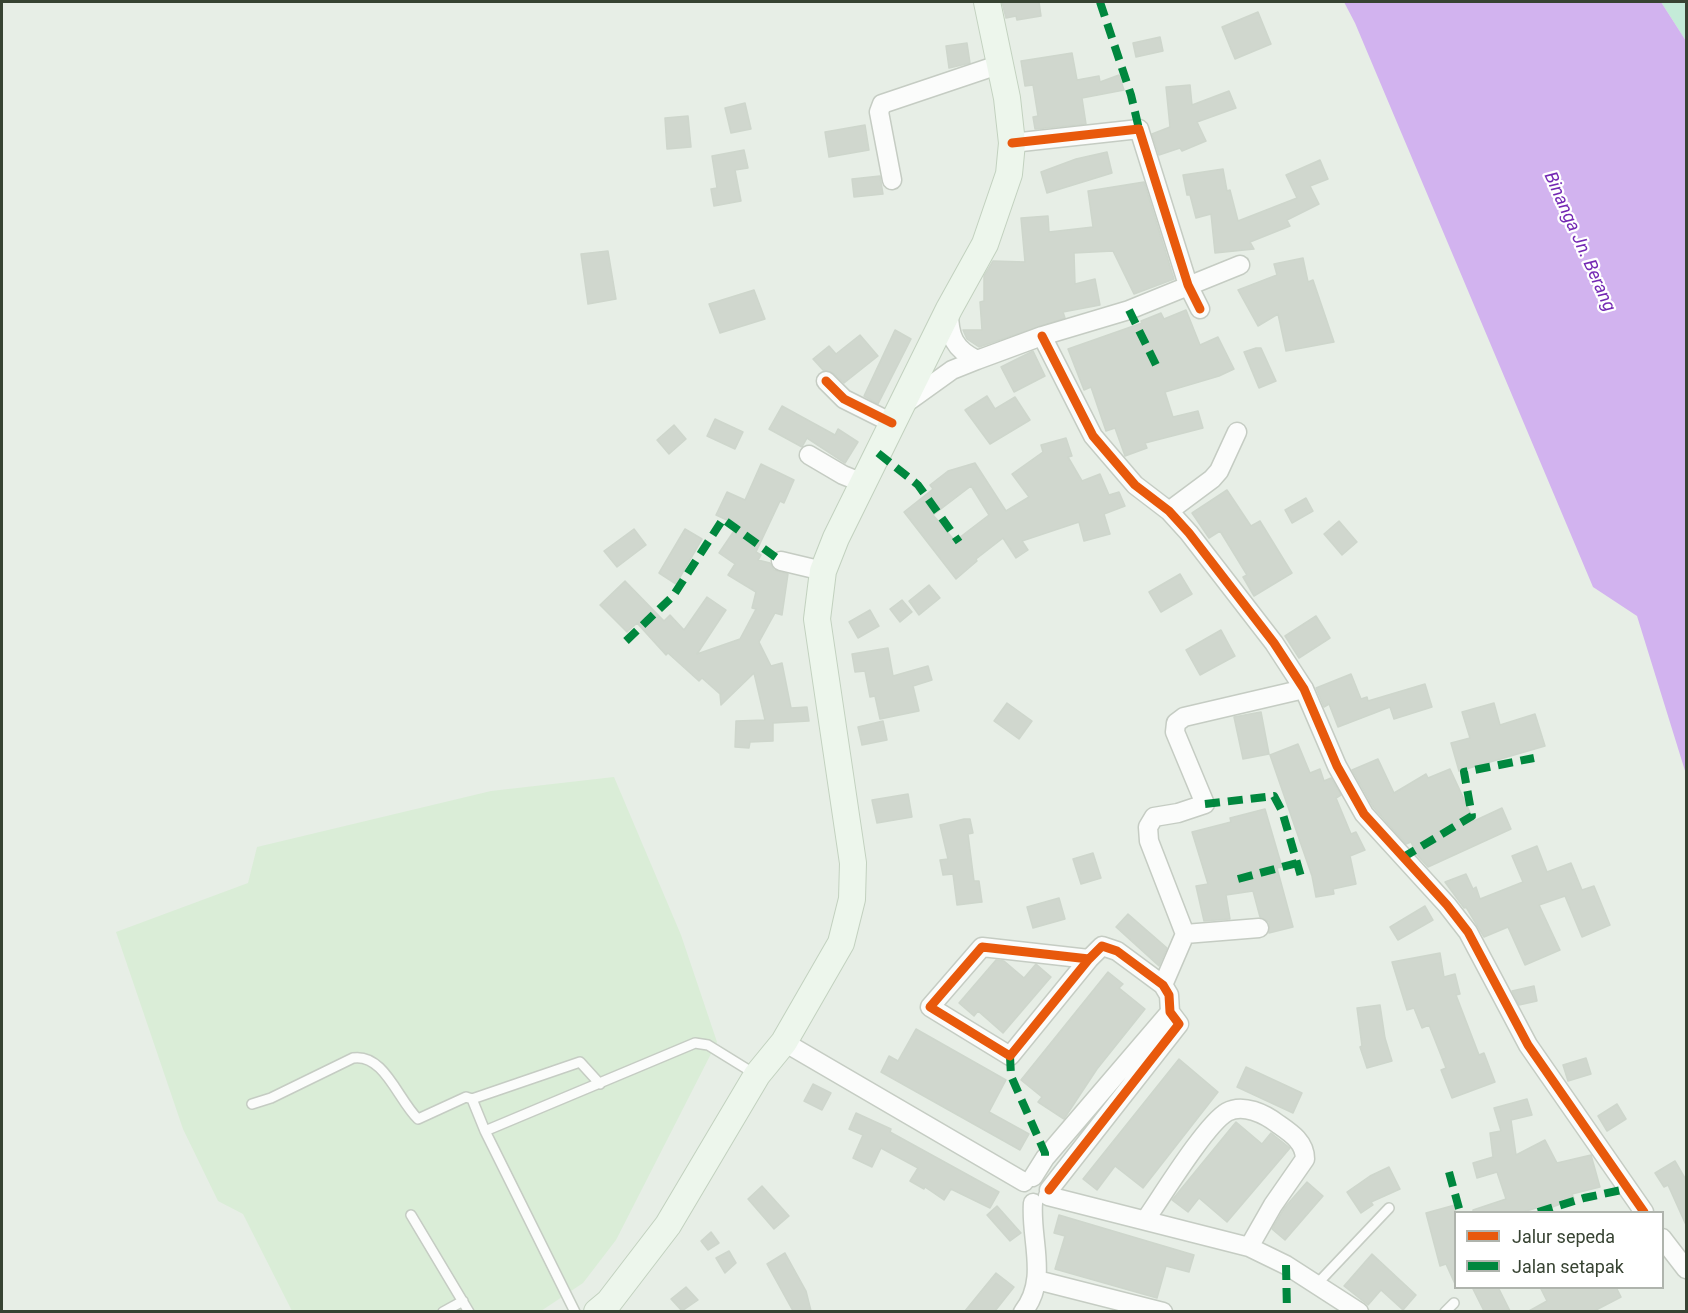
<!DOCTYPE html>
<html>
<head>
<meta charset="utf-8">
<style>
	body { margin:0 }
	#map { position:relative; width:1688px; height:1313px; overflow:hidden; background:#e7eee6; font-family:Roboto,sans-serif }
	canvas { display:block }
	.frame { position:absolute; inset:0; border:3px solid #374332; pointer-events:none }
	.legend { position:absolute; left:1454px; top:1211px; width:210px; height:78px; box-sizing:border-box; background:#fff; border:2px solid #afb4ad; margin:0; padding:8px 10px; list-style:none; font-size:18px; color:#374332 }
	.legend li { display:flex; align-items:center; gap:12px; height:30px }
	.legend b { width:30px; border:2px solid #afb4ad }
</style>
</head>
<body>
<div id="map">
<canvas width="1688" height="1313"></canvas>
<div class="frame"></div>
<ul class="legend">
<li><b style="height:8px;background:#e8590c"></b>Jalur sepeda</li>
<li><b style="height:8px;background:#00873e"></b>Jalan setapak</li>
</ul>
</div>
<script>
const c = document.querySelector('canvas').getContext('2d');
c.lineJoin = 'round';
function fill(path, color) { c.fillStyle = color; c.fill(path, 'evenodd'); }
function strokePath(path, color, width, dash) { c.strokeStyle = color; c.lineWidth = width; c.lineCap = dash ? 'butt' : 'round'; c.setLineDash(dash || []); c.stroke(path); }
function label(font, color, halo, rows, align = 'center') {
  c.font = font + ' Roboto,sans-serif'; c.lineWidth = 4.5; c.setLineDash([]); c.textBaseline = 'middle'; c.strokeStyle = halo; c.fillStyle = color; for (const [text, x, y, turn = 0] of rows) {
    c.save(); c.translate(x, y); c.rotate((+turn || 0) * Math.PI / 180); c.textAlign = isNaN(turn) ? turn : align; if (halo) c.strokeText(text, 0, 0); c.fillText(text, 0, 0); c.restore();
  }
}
const education = new Path2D(`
	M614,777L681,935L717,1042L616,1240L583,1283L541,1311H292L243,1214L218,1201L183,1129L116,932L248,883L257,847L491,791Z`);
const green = new Path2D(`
	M1661,2H1686V41Z`);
const water = new Path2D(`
	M1344,2H1661L1686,41V774L1637,616L1593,587L1355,23Z`);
const building = new Path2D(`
	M1002,2H1039L1041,16L1017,20L1016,16L1006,18Z
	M1258,12L1271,44L1235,59L1222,27Z
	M1160,37L1163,51L1136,57L1133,43Z
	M967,43L970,63L949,68L946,46Z
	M1072,53L1077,80L1099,76L1100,82L1119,75L1124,90L1082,98L1086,124L1035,129L1033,117L1038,116L1033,85L1025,86L1021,61Z
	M1190,85L1192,105L1229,91L1236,108L1197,122L1206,141L1182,151L1180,148L1159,155L1152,134L1170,127L1166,87Z
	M745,103L751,129L731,133L725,108Z
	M688,116L691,147L667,149L665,118Z
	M865,125L869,150L829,157L825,132Z
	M744,150L748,168L735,170L741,201L714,206L711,189L717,188L712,156Z
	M1107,152L1112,173L1047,193L1041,172L1076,159Z
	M1320,160L1328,179L1310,186L1319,204L1287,220L1290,226L1250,242L1254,249L1215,253L1211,214L1196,218L1190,195H1187L1183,175L1223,169L1227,191L1230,190L1238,221L1297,198L1286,175Z
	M880,176L883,194L854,197L852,179Z
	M1144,182L1174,279L1134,294L1113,251L1074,253L1075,284L1095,279L1100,305L1063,312L1065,318L979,347L967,339L963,330H982L980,302L984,301V276L993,261L1025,262L1021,218L1048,216L1049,232L1093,227L1088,191Z
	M608,251L616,299L588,304L581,254Z
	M1303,258L1308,282L1313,280L1334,342L1286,351L1278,314L1258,326L1238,290L1277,275L1274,264Z
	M754,290L765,319L720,333L709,304Z
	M1186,310L1200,345L1218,337L1234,369L1219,376L1165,392L1173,417L1198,411L1203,428L1145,443L1147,448L1125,456L1115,428L1106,431L1091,387L1084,390L1068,349L1142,323L1141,321L1161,313L1164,319Z
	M895,330L911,339L878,404L864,396Z
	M860,335L878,356L844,383L833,373L823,370L813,359L829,346L836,354Z
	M1256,348H1261L1276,381L1259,388L1244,352Z
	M1033,351L1045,376L1014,392L1001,367Z
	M987,396L995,409L1015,397L1030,420L990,444L965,410Z
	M782,406L835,435L838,429L858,442L845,463L807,438L802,447L769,429Z
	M715,419L743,432L735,449L707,436Z
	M674,425L686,439L669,454L657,440Z
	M1066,438L1072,456L1068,457L1082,481L1100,474L1109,495L1119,492L1125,506L1104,514L1110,534L1084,541L1079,522L1022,541L1028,550L1016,558L1003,538L976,559L977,561L956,579L904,512L933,489L930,485L948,471L975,463L1006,511L1029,497L1012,474L1043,452L1041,445ZM971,486L989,515L955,541L933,515Z
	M761,464L794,480L784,503L780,501L756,552L761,555L758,560L770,563L774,570L788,574L782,615L775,613L759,642L771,666L782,663L791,708L807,707L809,721L773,723V741L750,742L749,748L735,747L736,721L765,720L754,673L721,705L720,694L702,678L699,681L668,653L666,655L637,623L627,632L600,605L625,581L664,621L670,615L684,630L707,597L726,610L697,654L740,639L756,609L752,608L756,592L728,575L735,564L719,553L738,525L716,515L727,492L745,500Z
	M1227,490L1251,526L1260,521L1292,573L1254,596L1243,577L1247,575L1220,531L1209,538L1192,513Z
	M1306,498L1313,511L1292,523L1285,510Z
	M1339,521L1357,542L1342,555L1324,534Z
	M634,529L646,545L617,567L604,551Z
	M685,529L702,539L676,584L659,573Z
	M1180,574L1192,594L1161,612L1149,592Z
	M929,585L940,598L919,615L909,601Z
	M902,600L912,612L900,622L890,609Z
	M870,610L879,626L858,638L849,622Z
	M1316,616L1330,638L1299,658L1285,636Z
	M1221,630L1235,656L1200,675L1186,650Z
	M888,648L893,676L928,666L932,680L913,686L919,711L880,719L875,696L870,697L865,671L855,672L852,654Z
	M1351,674L1361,699L1367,697L1368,701L1425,684L1432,707L1394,719L1390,707L1338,727L1329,704L1324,707L1316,688Z
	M1007,703L1032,721L1019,739L994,721Z
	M1494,703L1500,725L1535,714L1545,746L1459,771L1451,743L1470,738L1462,712Z
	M1261,712L1269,754L1243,759L1234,717Z
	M883,721L887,740L862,745L858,727Z
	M1298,744L1310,773L1320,769L1324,781L1331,778L1341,795L1336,798L1351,834L1356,832L1365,850L1350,856L1356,884L1333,889L1334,894L1316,897L1312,876L1270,755Z
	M1378,759L1394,793L1426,774L1428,778L1450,769L1474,821L1502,808L1511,829L1428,867L1417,855L1411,842L1406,844L1373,807L1352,770Z
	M908,794L912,817L877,823L872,800Z
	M1265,809L1282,867L1277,868L1293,927L1269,933V922L1260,917L1253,891L1226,895L1230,919L1204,921L1196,886L1208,884L1192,832L1231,822L1230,818Z
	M964,819H970L973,833L968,834L974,881H979L982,902L957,905L953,874L943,875L940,860L948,859L940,825Z
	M1537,846L1547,872L1571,863L1582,890L1594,886L1610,925L1582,937L1565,896L1539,905L1560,950L1525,965L1508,927L1484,937L1466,907L1464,908L1445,882L1466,874L1473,889L1476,887L1480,899L1523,882L1512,856Z
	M1093,853L1101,878L1081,884L1073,859Z
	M1059,898L1065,919L1033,928L1027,907Z
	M1425,906L1433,920L1398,940L1390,927Z
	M1128,914L1167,948L1159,966L1116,927Z
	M1440,953L1444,977L1455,974L1460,994L1456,995L1479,1055L1484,1053L1495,1082L1452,1098L1441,1070L1446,1068L1429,1025L1422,1028L1414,1008L1407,1010L1392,962Z
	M996,960L1004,961L1024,978L1036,964L1051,977L1003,1033L978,1011L974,1016L959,1003Z
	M1108,972L1123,984L1119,988L1145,1009L1097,1069L1064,1119L1038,1102L1042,1097L1021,1080Z
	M1534,986L1537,1001L1519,1005L1512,991Z
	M1380,1005L1385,1038L1392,1061L1367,1068L1360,1047L1362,1046L1357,1008Z
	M916,1029L1006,1080L989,1112L1029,1134L1020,1150L881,1072L889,1056L898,1061Z
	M1586,1058L1591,1074L1568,1081L1563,1065Z
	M1179,1059L1218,1092L1143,1188L1115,1166L1097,1190L1083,1179Z
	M1246,1067L1302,1093L1293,1113L1237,1087Z
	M813,1084L831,1093L822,1110L804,1101Z
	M1527,1099L1532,1115L1511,1120L1516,1155L1545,1140L1557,1163L1591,1155L1600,1187L1572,1194L1574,1199L1547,1209L1546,1205L1523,1212H1473V1210L1506,1199L1497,1172L1477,1178L1473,1163L1493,1157L1490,1133L1501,1131L1494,1108Z
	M1617,1104L1626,1119L1607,1131L1598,1116Z
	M856,1113L891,1129L890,1132L999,1192L990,1208L951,1189L944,1200L925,1187L924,1189L910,1181L918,1168L881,1148L872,1167L853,1158L863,1135L849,1129Z
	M1236,1122L1262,1144L1271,1133L1290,1148L1227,1222L1199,1198L1188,1212L1172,1200Z
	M1675,1161L1686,1180V1225L1668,1185L1664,1187L1655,1173Z
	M1389,1167L1400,1189L1371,1202L1373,1205L1361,1213L1347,1192L1370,1176Z
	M1307,1182L1323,1196L1285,1240L1272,1229L1285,1207Z
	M762,1186L789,1216L774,1229L748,1199Z
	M1455,1205V1284L1446,1264L1440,1266L1426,1213Z
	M997,1206L1021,1233L1010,1241L987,1215Z
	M1059,1215L1194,1255L1189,1272L1166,1266L1157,1298L1055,1269L1065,1236L1054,1233Z
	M711,1232L719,1243L708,1250L701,1241Z
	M729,1251L736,1263L725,1273L716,1258Z
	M785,1253L806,1291L811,1311H793L767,1264Z
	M1372,1254L1416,1295L1403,1310L1381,1290L1368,1305L1344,1286Z
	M996,1273L1014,1287L995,1311H965Z
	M686,1287L698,1300L682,1311L671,1299Z
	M1472,1287H1498L1510,1311H1484Z
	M1540,1287H1616L1621,1297L1594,1311H1529L1547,1301Z`);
const service = new Path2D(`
	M472,1099L580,1062L600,1084
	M252,1104L271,1098L353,1058C384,1053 398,1100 418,1119L466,1097L472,1099L485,1131
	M411,1215L469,1312
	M1316,1285L1389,1208
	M443,1312L463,1301
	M575,1312L485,1131L695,1043L708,1045L755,1074
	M1445,1312L1454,1303`);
const minor = new Path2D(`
	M1012,143L1139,129L1188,285L1200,309
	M892,180L879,112L882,104L1001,64
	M949,312C949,336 954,349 977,360
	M1042,336L1093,436L1135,485L1169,511L1189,533L1274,643L1304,689L1337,766L1364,814L1447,905L1468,932L1528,1045L1644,1212
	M826,381L844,399L892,423
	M906,403L952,370L977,360L1042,336L1129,310L1240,265
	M809,455L843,475L863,483
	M1169,511L1212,479L1219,471L1237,432
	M781,561L823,571
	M1185,934L1259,928
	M1163,985L1185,934L1149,841L1148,827L1154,817L1178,813L1205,804L1175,732L1176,723L1184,717L1304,689
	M784,1042L1024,1182
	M1033,1177L1045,1158L1170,1012
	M1049,1190L1179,1024L1170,1012L1169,995L1163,985L1117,951L1102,946L1089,959L1010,1056L930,1007L982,947L1089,959
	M1048,1196L1249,1247L1286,1265L1359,1312
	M1146,1219C1162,1196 1206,1124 1227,1112C1243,1103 1265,1114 1278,1124C1291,1133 1305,1142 1305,1159L1273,1205L1249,1247
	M1662,1238L1686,1269
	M1037,1280L1163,1312
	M1023,1312C1049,1279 1030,1240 1033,1203`);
const secondary = new Path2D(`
	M597,1312L609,1302L668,1225L757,1075L784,1042L841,943L852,899L853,863L817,619L823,571L836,538L949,309L985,244L1009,174L1012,143L1007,98L987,2`);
const quiet = new Path2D(`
	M1100,2L1131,95L1139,129
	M1129,310L1158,369
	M878,453L918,485L959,542
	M626,641L673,596L723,519L781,561
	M1205,804L1274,796L1282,811L1302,880
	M1402,858L1472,816L1464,772L1534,758
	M1238,879L1297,863
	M1010,1056L1011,1076L1045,1153V1158
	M1449,1172L1460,1212
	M1538,1212L1584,1198L1626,1189
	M1286,1265L1287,1312`);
const cycleway = new Path2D(`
	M1012,143L1139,129L1188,285L1200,309
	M1042,336L1093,436L1135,485L1169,511L1189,533L1274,643L1304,689L1337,766L1364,814L1447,905L1468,932L1528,1045L1644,1212
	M826,381L844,399L892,423
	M1049,1190L1179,1024L1170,1012L1169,995L1163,985L1117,951L1102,946L1089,959L1010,1056L930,1007L982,947L1089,959`);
const waterNames = [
	["Binanga Jn. Berang",1579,242,66]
];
fill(education, '#daedd7');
fill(green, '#c4ebd8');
fill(water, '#d2b3ef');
fill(building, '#d0d7ce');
strokePath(building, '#ced6cc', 1.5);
strokePath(service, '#c5ccc3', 12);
strokePath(minor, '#c5ccc3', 21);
strokePath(secondary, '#c2d1bf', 28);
strokePath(service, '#fbfcfb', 9);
strokePath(minor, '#fbfcfb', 18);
strokePath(secondary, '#edf6ec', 26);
strokePath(quiet, '#00873e', 8, [15, 8]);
strokePath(cycleway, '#e8590c', 9);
label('italic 18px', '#7428b3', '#fff', waterNames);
</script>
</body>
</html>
